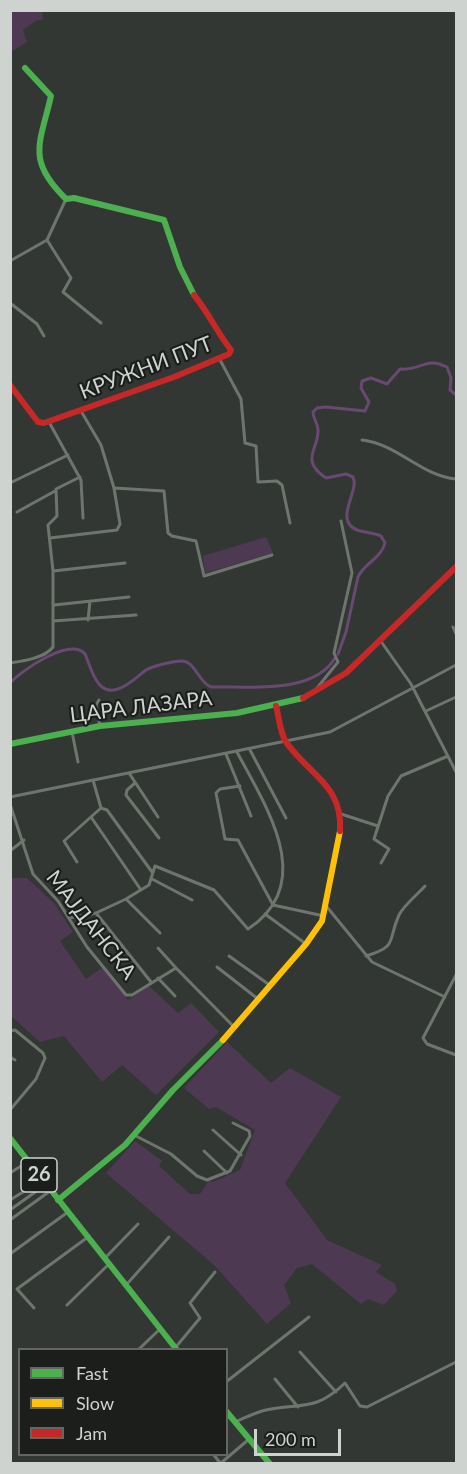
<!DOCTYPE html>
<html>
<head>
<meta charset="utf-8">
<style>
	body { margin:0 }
	#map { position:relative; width:467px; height:1474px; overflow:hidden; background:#333733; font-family:Lato,sans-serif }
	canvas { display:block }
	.frame { position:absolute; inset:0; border:12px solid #cfd3cf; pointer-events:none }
	.legend { position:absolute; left:18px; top:1348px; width:210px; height:108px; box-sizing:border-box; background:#1c1e1c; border:2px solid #646664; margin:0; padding:8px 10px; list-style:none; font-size:18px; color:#cfd3cf }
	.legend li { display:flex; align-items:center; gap:12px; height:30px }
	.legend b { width:30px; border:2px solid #646664 }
	.scale { position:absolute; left:254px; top:1429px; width:87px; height:27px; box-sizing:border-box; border:3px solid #cfd3cf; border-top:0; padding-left:8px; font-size:18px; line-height:21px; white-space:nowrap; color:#cfd3cf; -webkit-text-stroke:4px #1c1e1c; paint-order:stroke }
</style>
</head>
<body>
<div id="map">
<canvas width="467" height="1474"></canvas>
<div class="frame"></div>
<ul class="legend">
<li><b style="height:8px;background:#4caf50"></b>Fast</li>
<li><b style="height:8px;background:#ffc107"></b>Slow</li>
<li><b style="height:8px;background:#c62828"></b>Jam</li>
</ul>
<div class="scale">200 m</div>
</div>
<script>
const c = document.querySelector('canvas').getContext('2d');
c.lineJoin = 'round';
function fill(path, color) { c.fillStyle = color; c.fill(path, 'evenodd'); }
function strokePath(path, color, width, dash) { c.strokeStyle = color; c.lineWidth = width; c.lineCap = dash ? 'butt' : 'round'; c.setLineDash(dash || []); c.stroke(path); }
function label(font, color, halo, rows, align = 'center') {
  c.font = font + ' Lato,sans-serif'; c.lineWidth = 4.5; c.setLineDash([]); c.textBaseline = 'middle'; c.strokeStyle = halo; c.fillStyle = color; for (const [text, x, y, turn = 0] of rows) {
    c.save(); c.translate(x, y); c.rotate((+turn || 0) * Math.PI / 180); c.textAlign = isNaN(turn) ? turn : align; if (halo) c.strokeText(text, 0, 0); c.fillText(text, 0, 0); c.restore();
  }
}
const green = new Path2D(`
	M11,10L42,11L43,20H37L23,30L27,42L11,52Z
	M266,537L273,553L205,573L203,556Z
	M11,878H27L54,903L73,932L60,941L86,979L102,968L128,1000L149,986L178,1013L191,1003L219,1032L156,1095L122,1065L102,1082L64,1036L40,1042L11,1016Z
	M227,1042L271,1083L290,1068L341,1097L285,1183L327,1240L382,1265L376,1272L395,1284L397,1291L384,1305L368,1299L361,1304L312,1264L297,1268L284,1285L291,1303L267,1324L214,1265L106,1173L135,1141L162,1161L159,1166L190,1194H200L209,1181L213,1182L240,1170L255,1130L216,1107L209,1109L184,1088Z`);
const canal = new Path2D(`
	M338,654L346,632L358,577C364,563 381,559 385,543L381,536C373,532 365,533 357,530C333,520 360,491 353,477L346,474L326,478C299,460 319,449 318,430C318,423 313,419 313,412L317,408L326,407L365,411L369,402L361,388L362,381L371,378L387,384L400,369C422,371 425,356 447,367L451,378L450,390L456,395
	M10,683C22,670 70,637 85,654C89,663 92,676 99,684C113,701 134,679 146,670C153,666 173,661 182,661C195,661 199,683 211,687C248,686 313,695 335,658`);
const street = new Path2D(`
	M47,240L71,278L63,292L101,323
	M10,261L47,240L66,199
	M10,303L37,324L44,336
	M219,358L241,399L245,443L256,446L258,482L277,481L282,485L290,523
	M49,422L81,480L83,518
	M362,440C398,444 421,476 456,479
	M10,483L68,455
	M114,488L164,491L168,533L172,536L196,541L204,576L272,555
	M17,512L55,491
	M50,538L117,530L120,524L114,488L101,445L81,411
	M53,571L125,563
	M54,605L129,597
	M88,620L90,601
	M53,621L136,615
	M453,627L456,634
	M380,640L411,684L456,772
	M10,663C23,661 45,658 53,647V571L48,525L57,516L56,489L80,477
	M313,693L338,662L334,653L352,573L341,521
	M99,700L96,705L100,726
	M426,711L456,697
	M72,732L78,762
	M250,750L286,818
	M226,754L251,816
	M129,773L158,817
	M93,780L101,808L107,810L152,872
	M135,783L127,790L126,795L159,838
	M240,786L220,789L216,793L225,839L238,840L273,905L324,916
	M10,797L330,732L456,665
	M10,804L33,874L58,901L87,947L126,995H132L176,968L235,1028
	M341,814L378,826
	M91,817L141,890
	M10,851L24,840
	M77,862L64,841L101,808
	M381,863L389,849L374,839L388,796L401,776L448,756
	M152,879L192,900
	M327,907L372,962L445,997
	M96,913L151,982
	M265,914L306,944
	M69,918L96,913L126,899
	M160,933L126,899L149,885L155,866L214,890L248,929C318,883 266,807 237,752
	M158,948L176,968
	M229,956L271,986
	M366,956C399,946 387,941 399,915C404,905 417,895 425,886
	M217,967L258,999
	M456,975L423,1038L427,1044L456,1055
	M158,978L175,996
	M10,1031L15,1030L43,1053L45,1058L36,1079L10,1110
	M10,1057L15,1060
	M213,1130L241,1155
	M134,1135L171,1154L197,1176L207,1180L230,1171L250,1136L249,1131L233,1123
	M204,1151L227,1173
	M10,1173L29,1161
	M10,1200L41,1181
	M10,1210L45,1185
	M10,1220L50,1191
	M10,1254L68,1212
	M106,1257L138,1224
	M127,1284L169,1237
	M67,1305L109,1264
	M34,1308L17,1289L88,1237
	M175,1348L200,1318L190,1303L215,1272
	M138,1350L160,1329
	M300,1352L336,1392
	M275,1379L298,1407
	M226,1382L309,1317
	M235,1422C245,1418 256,1412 266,1410C303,1403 316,1411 345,1383L360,1406L367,1407L456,1362
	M213,1454L221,1464
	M221,1463L248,1440`);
const fast = new Path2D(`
	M25,68L51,96C40,144 26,160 66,199L74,198L164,220L180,267L194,295
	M10,744L100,726L237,713L303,698
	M10,1138L177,1350
	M58,1200L125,1145L173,1090L223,1040
	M226,1411L270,1464`);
const slow = new Path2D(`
	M223,1040L306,944L322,921L340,831`);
const jam = new Path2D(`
	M10,385L38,422L44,423L174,377L229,354L231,350C217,332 208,312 194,295
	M303,698L346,673L456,567
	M276,706C279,717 280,733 286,742C309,775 343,785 340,831`);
const shields = [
	[39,1175,36]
];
const shieldNames = [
	["26",39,1175]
];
const streetNames = [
	["КРУЖНИ ПУТ",146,368,-21],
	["ЦАРА ЛАЗАРА",141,707,-7],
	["МАЈДАНСКА",91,925,52]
];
fill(green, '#4d3a52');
strokePath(canal, '#684971', 3);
strokePath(street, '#6e756e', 3);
strokePath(fast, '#4caf50', 6);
strokePath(slow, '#ffc107', 6);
strokePath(jam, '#c62828', 6);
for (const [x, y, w] of shields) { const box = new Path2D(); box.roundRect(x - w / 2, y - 17, w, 34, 4.5); c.fillStyle = '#1c1e1c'; c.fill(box); strokePath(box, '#cfd3cf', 1.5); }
label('bold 20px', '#cfd3cf', null, shieldNames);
label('21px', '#cfd3cf', '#1c1e1c', streetNames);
</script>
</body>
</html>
